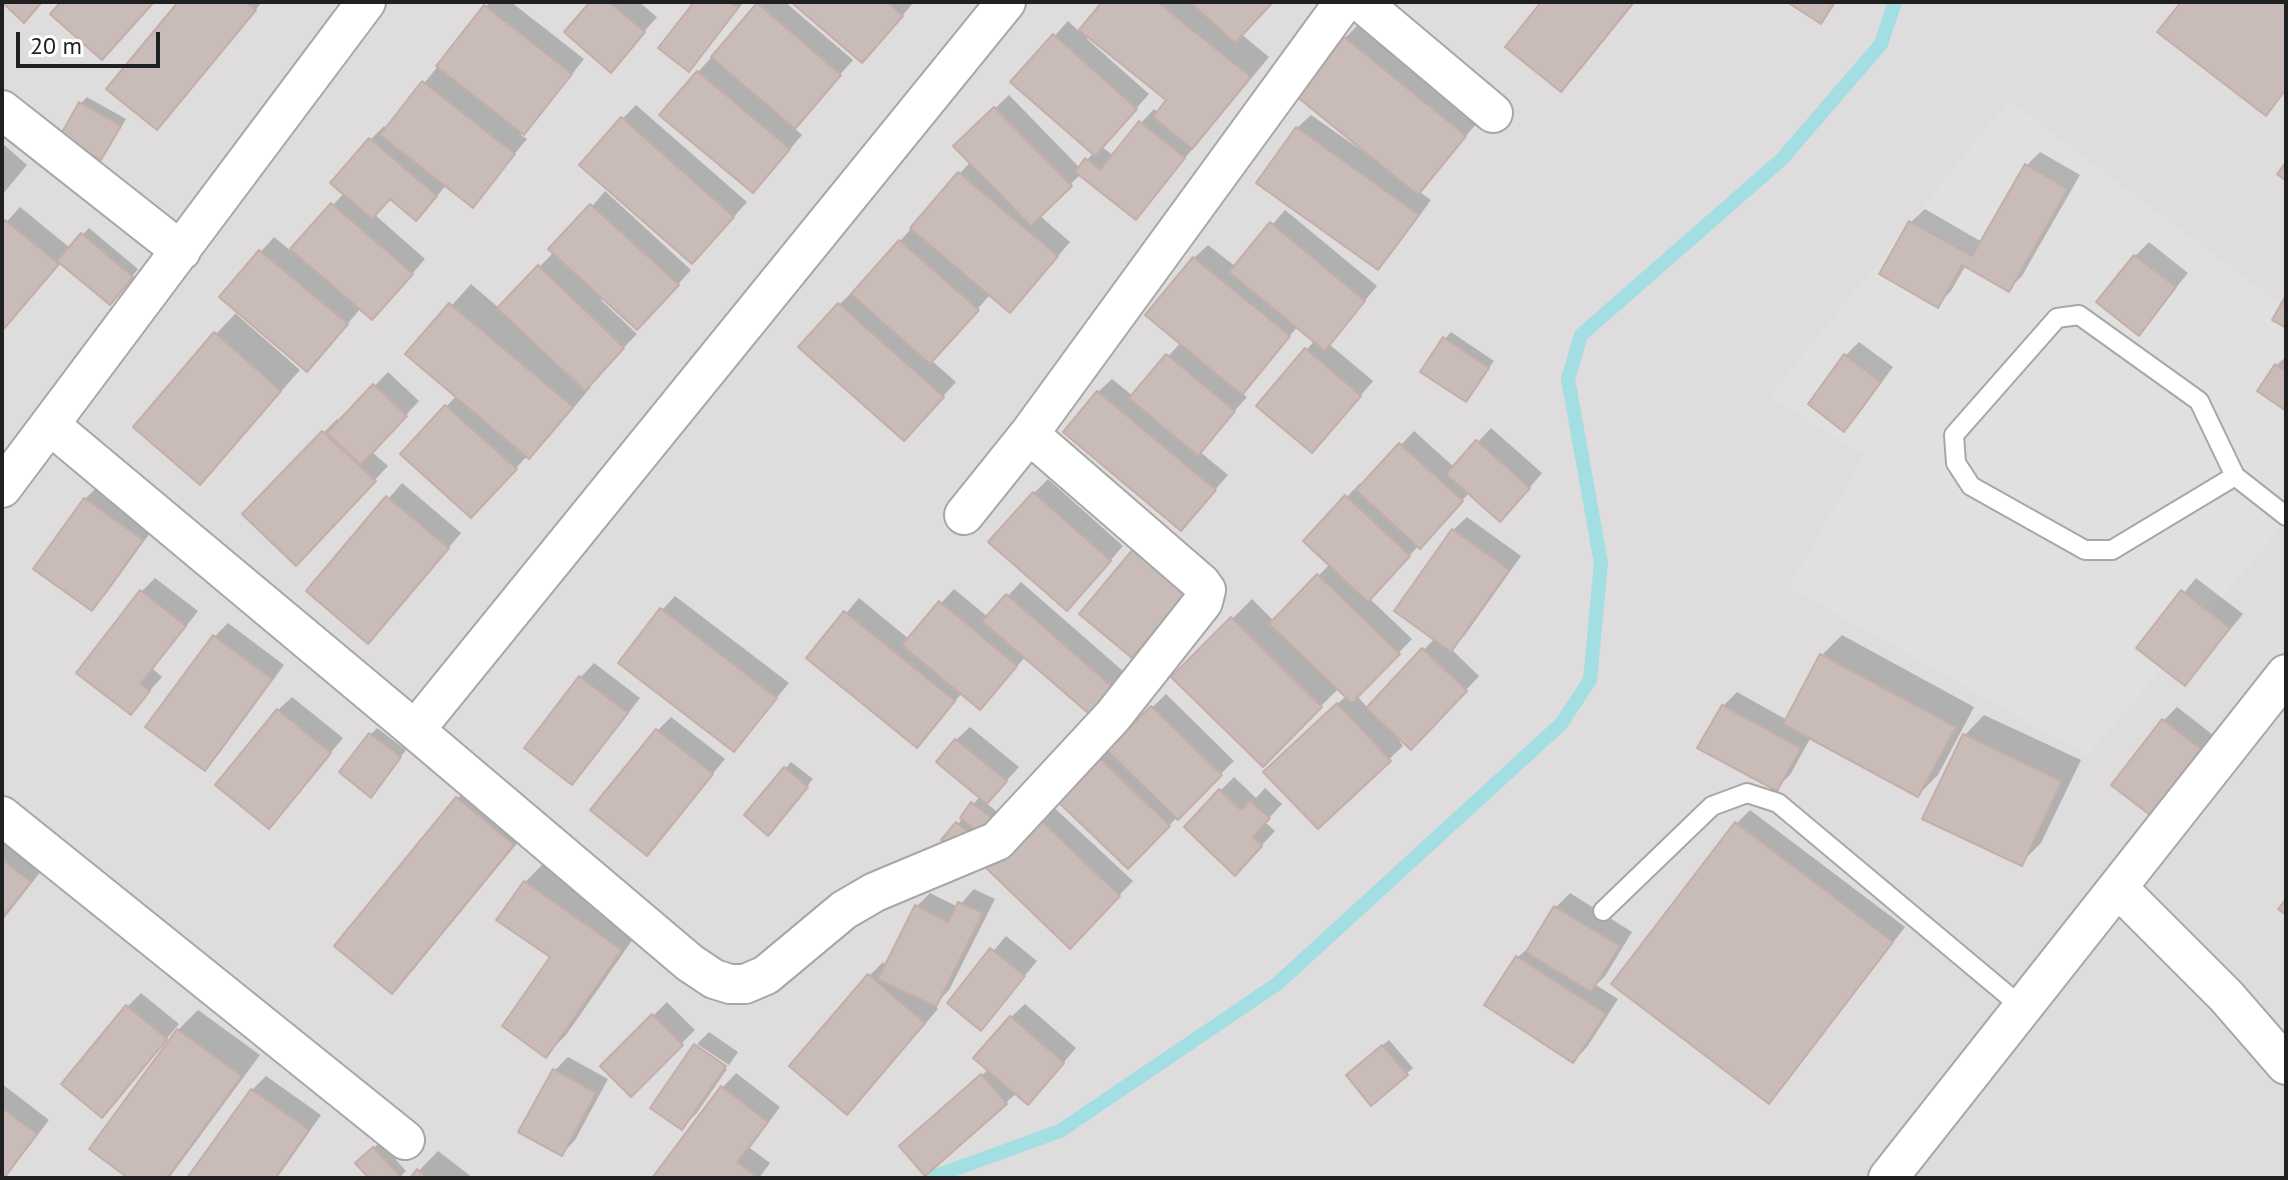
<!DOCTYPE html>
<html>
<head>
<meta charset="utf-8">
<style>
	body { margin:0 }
	#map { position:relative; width:2288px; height:1180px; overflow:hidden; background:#f1ebe5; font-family:"PT Sans",sans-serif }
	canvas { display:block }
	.frame { position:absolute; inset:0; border:4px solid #202020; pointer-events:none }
	.scale { position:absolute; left:16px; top:32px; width:144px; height:36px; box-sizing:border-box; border:4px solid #202020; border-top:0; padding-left:10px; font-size:24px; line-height:28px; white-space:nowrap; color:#202020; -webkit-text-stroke:6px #fff; paint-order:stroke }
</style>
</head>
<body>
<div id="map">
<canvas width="2288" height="1180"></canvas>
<div class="frame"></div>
<div class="scale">20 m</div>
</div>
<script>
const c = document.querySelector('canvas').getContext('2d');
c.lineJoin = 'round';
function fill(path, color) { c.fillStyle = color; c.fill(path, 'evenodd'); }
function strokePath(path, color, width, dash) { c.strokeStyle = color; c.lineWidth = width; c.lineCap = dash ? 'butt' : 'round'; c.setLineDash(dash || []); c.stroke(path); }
const residential = new Path2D(`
	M2,2H2286V1178H2Z`);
const parking = new Path2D(`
	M2009,100L2286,309V522L2088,756L1789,587L1864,456L1770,396Z`);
const shadow = new Path2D(`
	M180,2H262L157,127Z
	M490,2H511L584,59L537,118L521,135L527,139L472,205L446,185L430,205L391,197L374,214L425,259L386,304L361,308L321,355L239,311L236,314L300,370L219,462L216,334L238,311L221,297L274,237L291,251L344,193L370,140L384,126L387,129Z
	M593,2H639L657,17L611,70Z
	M696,2H744L689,70Z
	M761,2H785L853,60L793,127L802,135L766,177L698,72Z
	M794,2H914L876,46Z
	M1104,2H1271L1241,34L1269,57L1136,217L1081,174L1039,215L1070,242L1023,297L991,294L931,360L956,382L917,425L801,347L840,304L853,291L855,292L971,161L956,146L1009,95L1080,168L1094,152L1013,82L1068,21L1080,32ZM1089,36L1169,100L1159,113L1154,109L1141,123L1114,156L1102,147L1149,94L1087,39Z
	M1544,2H1635L1581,69L1561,89Z
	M1365,18L1484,115L1418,191L1431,200L1392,253L1378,267L1297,128L1311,115L1361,150L1363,148L1345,38Z
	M87,97L126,119L107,151L101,158L63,136L81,103Z
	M636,105L747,202L706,248L622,119Z
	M2,143L27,165L2,195Z
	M2040,152L2080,175L2022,276L2008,290L1966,265L1951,291L1937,305L1911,222L1925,209L1982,242L2026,166Z
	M605,191L691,270L651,314L604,297L601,300L637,334L588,384L591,387L549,437L528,455L485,502L403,454L457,395L408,354L471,284L499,308L554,252Z
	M20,207L70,248L89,228L138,269L116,296L61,261L2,331V227Z
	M1285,210L1377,286L1329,344L1373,381L1325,437L1258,406L1315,340L1298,326L1242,393L1247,397L1199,451L1228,475L1194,514L1098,392L1112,379L1133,396L1181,342L1194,258L1208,245L1236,267Z
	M2149,242L2188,273L2139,333L2135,256Z
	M1451,332L1494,361L1466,400L1445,339Z
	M1859,342L1893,367L1858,415L1844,429L1846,355Z
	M2283,359L2286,361V409L2277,365Z
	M388,372L419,401L372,452L388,466L309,549L244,514L337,419L340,422Z
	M1491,428L1542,473L1514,506L1470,492L1369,598L1412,639L1357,696L1368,708L1435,638L1453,530L1467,517L1521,556L1465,635L1451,649L1479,676L1425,734L1400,737L1398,739L1403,746L1318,826L1280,758L1347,695L1339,688L1263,764L1174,677L1252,599L1274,621L1330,564L1347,497L1360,483L1363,486L1414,431L1454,467Z
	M1048,479L1123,546L1080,595L1034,493Z
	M402,483L461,533L381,627L309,591Z
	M99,485L155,526L106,594L92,608L85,499Z
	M155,578L198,611L153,669L162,677L130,713L141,592Z
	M2196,578L2243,614L2185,684L2139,647Z
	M1021,582L1131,678L1109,703L1026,656L993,694L962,693L917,746L809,657L859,598L909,639L954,589L988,617Z
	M675,596L789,683L734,749L662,610Z
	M228,623L284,665L218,755L205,768L214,637Z
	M1842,635L1974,707L1938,775L1918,795L1811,737L1790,775L1776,788L1723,706L1737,692L1787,720L1822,655Z
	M594,663L640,698L585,769L572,782L526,747L581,677Z
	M1166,694L1234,761L1128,866L1054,795L1108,740L1114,745Z
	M292,697L343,738L269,827L278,710Z
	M2177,707L2213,735L2150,812L2163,721Z
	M1984,715L2081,760L2041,843L2021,863L1965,735Z
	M671,717L725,759L647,853L658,730Z
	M970,727L1019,767L986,803L1005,818L983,860L958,824L980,796L956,740Z
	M377,728L406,750L377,789L371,734Z
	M791,762L813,779L774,826L785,769Z
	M1234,777L1256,798L1265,788L1282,804L1265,822L1275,831L1249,859L1220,791Z
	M478,778L533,824L412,971L392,991L337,946L458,798Z
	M1047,801L1133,881L1070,946L986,865Z
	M1750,810L1905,927L1782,1088L1769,1101L1737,823Z
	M2,824L49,861L2,921Z
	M545,862L640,929L566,1035L546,1055L553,956L525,882Z
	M974,889L995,899L949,990L934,1006L938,1009L860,1099L869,976L883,962L887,966L917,906L930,893L958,907Z
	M1570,893L1632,932L1605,976L1596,985L1618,999L1587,1047L1573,1061L1487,1004L1518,957L1533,944L1556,907Z
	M1006,936L1037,961L981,1028L950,1003Z
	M141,993L179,1024L102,1115L127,1007Z
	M667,1002L695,1030L631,1094L603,1066Z
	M1025,1004L1076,1048L1041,1089L1017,1093L925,1173L915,1133L989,1069L1011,1017Z
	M198,1010L260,1055L169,1178H132L178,1030Z
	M709,1032L738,1052L729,1065L697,1044Z
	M1389,1040L1413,1068L1406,1074L1355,1069Z
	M695,1048L727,1069L696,1114L682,1127Z
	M568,1057L608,1079L575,1140L562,1154L555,1070Z
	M736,1073L780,1107L750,1148L770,1163L759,1178H654L723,1087Z
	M266,1076L321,1115L277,1178H190L252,1090Z
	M2,1084L49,1120L5,1178H2Z
	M380,1142L406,1171L399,1178H371L358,1163Z
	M438,1151L473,1178H412Z`);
const stream = new Path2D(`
	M930,1178L1060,1131L1277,984L1561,724L1590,680L1601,563L1568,379L1581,335L1782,159L1881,44L1895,2`);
const building = new Path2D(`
	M2,2H42L24,23Z
	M61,2H154L102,60L50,14Z
	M178,2H246L256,10L157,130L106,89Z
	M590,2H609L645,32L611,73L564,32Z
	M694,2H730L738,8L689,72L658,48Z
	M791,2H887L903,16L862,63Z
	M1102,2H1157L1251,77L1192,149L1153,117L1166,100L1079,30Z
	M1190,2H1273L1235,43Z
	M1541,2H1634L1561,92L1505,47Z
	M1787,2H1835L1821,24Z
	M2181,2H2286V89L2266,116L2157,32Z
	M757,3L841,75L795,129L711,57Z
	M484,5L572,74L524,135L436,66Z
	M1053,34L1137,109L1095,156L1010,82Z
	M1344,37L1466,136L1418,195L1296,96Z
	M697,71L790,149L753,193L659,115Z
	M422,81L515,154L473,208L380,135Z
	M79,102L121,126L101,160L60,136Z
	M994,107L1072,186L1031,226L953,146Z
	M621,117L734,217L692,264L579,165Z
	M1139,121L1185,158L1136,220L1075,172L1085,158L1100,170Z
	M1296,127L1419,215L1378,270L1256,183Z
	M369,138L437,196L416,221L390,199L372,219L330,183Z
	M2286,162V181L2277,174Z
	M2025,164L2068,189L2009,292L1962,265L1938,308L1879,274L1909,221L1972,256Z
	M958,172L1058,256L1010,313L910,228Z
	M331,203L413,274L372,320L290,249Z
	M590,204L679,285L637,330L548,249Z
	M5,220L59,264L2,331V224Z
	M1270,222L1365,301L1325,351L1229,272Z
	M81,233L133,277L110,305L57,261Z
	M899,240L979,310L930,364L851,294Z
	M259,250L348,324L307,372L219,297Z
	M2134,255L2176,287L2139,336L2096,302Z
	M1193,257L1290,336L1242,395L1145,315Z
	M538,265L624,348L585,391L497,308Z
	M2286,295V328L2272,320Z
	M449,303L573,407L529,459L405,354Z
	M838,303L944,397L904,441L798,347Z
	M214,332L281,391L200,485L133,427Z
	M1443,337L1489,368L1466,402L1420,372Z
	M1305,348L1361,396L1312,453L1256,406Z
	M1166,354L1235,411L1198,456L1129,398Z
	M1844,354L1881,382L1844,432L1808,404Z
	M2275,364L2286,371V411L2257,391Z
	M373,384L407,416L361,465L327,433Z
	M1097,391L1216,490L1181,531L1063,432Z
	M445,405L517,469L471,518L400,454Z
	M322,431L376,481L296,566L242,514Z
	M1476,440L1530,488L1500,522L1446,474Z
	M1399,443L1463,501L1420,549L1356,490Z
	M1033,492L1111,561L1067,611L988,542Z
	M1345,495L1410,556L1368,602L1303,541Z
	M386,496L449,548L368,644L306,591Z
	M84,498L143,540L92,611L33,569Z
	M1452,529L1509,570L1451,652L1394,611Z
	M1134,548L1187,592L1132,658L1079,614Z
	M1317,574L1400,654L1352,703L1269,624Z
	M140,590L186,626L140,684L150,691L131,715L76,673Z
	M2181,590L2230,628L2185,686L2136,648Z
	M1006,594L1119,693L1095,719L982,621Z
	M939,601L1017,666L980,710L902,645Z
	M660,608L777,698L734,752L618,663Z
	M844,611L955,701L917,748L806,658Z
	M1231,617L1322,707L1263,767L1171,677Z
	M213,635L272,679L205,771L145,727Z
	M1422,648L1467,691L1411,750L1366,708Z
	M1820,654L1956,727L1918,797L1783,724Z
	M579,676L628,713L572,785L524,748Z
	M1337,703L1391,761L1318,829L1263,772Z
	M1722,705L1801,748L1777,791L1697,748Z
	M1151,706L1222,775L1178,820L1107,750Z
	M277,709L331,753L269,829L215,785Z
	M2162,719L2201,749L2150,815L2111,785Z
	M656,729L713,774L647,856L590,810Z
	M369,733L401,757L371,798L339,772Z
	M1963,734L2062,781L2022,866L1922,819Z
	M955,739L1007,781L987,804L936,762Z
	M1093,752L1170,826L1128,869L1051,795Z
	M784,767L808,787L768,836L744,815Z
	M1219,789L1241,810L1250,801L1270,818L1253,837L1262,846L1235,876L1184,827Z
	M456,797L514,845L392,994L334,946Z
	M971,802L1000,825L989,840L960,818Z
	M1033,813L1120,896L1070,949L983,865Z
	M956,822L992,852L977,869L941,840Z
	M1735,822L1893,942L1769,1104L1611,984Z
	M2,859L31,882L2,918Z
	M524,881L622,950L546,1058L502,1026L550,957L496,920Z
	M2286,899V915L2278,909Z
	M958,902L983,913L936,1007L878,979L915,905L948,922Z
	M1554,906L1620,946L1591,992L1526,952Z
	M990,948L1025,976L981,1031L947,1003Z
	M1516,956L1606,1014L1573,1063L1484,1005Z
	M868,974L925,1023L847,1115L789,1066Z
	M126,1005L167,1039L102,1118L61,1084Z
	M652,1014L683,1045L631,1097L600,1066Z
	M1010,1016L1064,1063L1028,1105L973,1058Z
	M177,1029L242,1076L167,1178H128L89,1149Z
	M694,1044L726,1066L682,1130L650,1108Z
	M1382,1045L1408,1075L1371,1106L1346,1075Z
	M553,1069L596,1093L562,1156L518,1132Z
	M981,1074L1007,1104L925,1176L899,1146Z
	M721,1086L768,1122L737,1162L758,1178H652Z
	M251,1089L309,1130L275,1178H187Z
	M2,1108L37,1134L4,1178H2Z
	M373,1147L401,1178H369L355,1163Z
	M417,1169L427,1178H410Z`);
const lane = new Path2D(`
	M2235,476L2112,550H2085L1971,486L1956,463L1954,435L2057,318L2079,315L2199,401L2235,476L2286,516
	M1603,911L1712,806L1747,793L1778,803L2023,1008`);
const street = new Path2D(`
	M1361,2L1493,113
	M2,110L181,251
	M50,425L415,730L690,963L714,979L730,984H745L766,975L844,910L875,892L997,841L1113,716L1203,602L1206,590L1201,583L1029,434
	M2,488L366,2
	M964,515L1029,434L1344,2
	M415,730L1006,2
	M2,816L405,1140
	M2118,888L2226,996L2286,1065
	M1888,1178L2286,674`);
fill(residential, '#dedcdd');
fill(parking, '#e0e0e0');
fill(shadow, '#0003');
strokePath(stream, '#a2dee2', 14);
fill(building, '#c9bcb8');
strokePath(building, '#c4aea6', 2);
strokePath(lane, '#a7a7a7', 22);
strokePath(street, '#a7a7a7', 42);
strokePath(lane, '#fff', 18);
strokePath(street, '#fff', 38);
</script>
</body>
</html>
